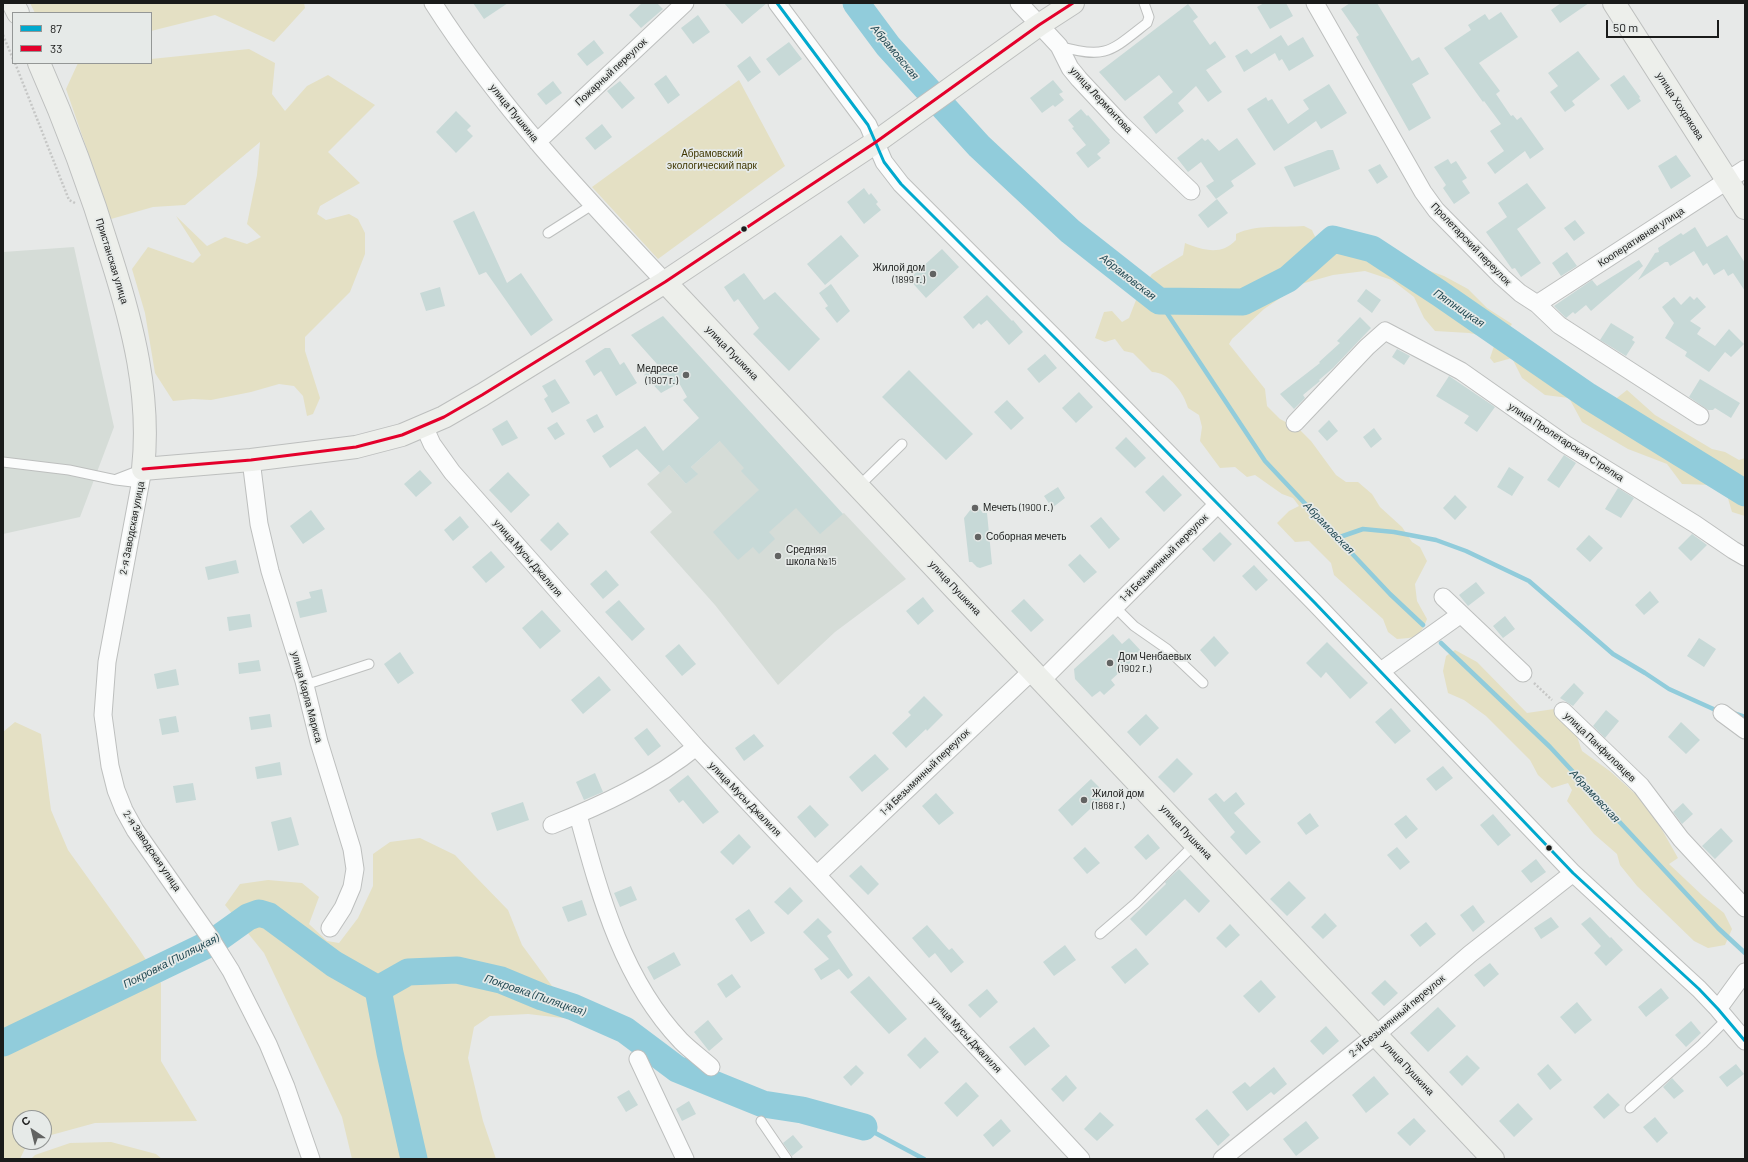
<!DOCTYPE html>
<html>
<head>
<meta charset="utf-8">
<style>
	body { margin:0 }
	#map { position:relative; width:1748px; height:1162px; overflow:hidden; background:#e7e9e8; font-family:Barlow,sans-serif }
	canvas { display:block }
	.frame { position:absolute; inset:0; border:4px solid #1a1b1a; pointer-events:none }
	.legend { position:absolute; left:12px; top:12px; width:140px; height:52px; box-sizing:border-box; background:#e6eae8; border:1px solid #949796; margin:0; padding:5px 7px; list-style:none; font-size:12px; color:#1a1b1a }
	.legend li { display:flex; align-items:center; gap:8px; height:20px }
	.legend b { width:20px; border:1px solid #949796 }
	.north { position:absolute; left:12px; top:1110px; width:40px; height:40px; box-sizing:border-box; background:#e6eae8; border:1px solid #949796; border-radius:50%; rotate:325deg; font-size:11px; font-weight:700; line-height:16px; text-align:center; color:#1a1b1a }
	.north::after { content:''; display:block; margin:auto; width:14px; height:18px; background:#626362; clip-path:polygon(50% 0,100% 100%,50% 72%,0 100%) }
	.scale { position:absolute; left:1606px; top:20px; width:113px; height:18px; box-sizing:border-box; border:2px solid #1a1b1a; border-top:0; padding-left:5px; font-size:12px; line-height:14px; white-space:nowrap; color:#1a1b1a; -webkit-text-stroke:3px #e6eae8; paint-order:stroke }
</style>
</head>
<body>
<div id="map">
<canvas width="1748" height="1162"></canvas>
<div class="frame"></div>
<ul class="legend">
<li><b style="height:5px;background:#00a9ce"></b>87</li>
<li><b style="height:5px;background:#e4002b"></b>33</li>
</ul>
<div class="north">С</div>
<div class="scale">50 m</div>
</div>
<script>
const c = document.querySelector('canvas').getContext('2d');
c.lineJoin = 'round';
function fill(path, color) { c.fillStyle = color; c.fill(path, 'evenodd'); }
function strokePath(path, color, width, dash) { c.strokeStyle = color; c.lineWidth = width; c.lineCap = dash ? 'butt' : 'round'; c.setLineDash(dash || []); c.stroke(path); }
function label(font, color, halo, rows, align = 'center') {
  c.font = font + ' Barlow,sans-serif'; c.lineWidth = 3.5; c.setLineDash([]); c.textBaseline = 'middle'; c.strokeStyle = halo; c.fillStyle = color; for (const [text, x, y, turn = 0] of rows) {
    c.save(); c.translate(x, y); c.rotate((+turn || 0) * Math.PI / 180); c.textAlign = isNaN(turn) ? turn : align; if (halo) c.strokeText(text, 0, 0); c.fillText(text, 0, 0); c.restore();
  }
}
const built = new Path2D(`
	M74,247L114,427L80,517L3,534V252Z
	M751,413L842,514L844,513L906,579L835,632L778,685L715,605L650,532L672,512L647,484L669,465L686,484L697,474L691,467Z`);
const green = new Path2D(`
	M30,3H304L305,8L274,42L215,15L151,31V13H35Z
	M249,49L275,63L272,94L285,111L307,86L328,75L375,105L328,152L360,183L320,206L317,214L326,220L349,214L358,219L365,233V254L350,292L305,337V351L320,398L313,414L307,416L303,396L294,386L279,384L251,392L211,400L193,399L173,401L155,373L145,313L132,269L148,247L193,263L201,255L176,216L207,246L225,237L247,244L261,237L247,224L257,175L260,142L185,205L153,207L111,219L66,89L78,63H151V59Z
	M739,80L785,166L658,259L592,187Z
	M1304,226L1312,230C1319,247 1321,240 1333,244C1338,246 1339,249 1345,250L1348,239H1355L1369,246L1388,252L1405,262L1444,276L1468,289L1487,308L1512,324L1500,340V350L1520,337C1525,340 1525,342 1528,347C1533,355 1544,356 1552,357L1557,365L1613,401L1627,390L1655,415L1712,449L1725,452L1739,460L1745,458V516L1732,512L1727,495L1713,485L1682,484L1667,464L1628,449L1582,422L1569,398L1545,395L1522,378L1512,358L1494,363L1490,358L1494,346L1489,337L1469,333L1435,331L1424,318L1414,297L1392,280L1365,271L1333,275L1301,284L1264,309L1232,339L1229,344L1265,389L1267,406L1280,419L1299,429L1311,441L1336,475L1346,482H1358L1372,494L1380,507L1402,527L1412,542L1420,547L1427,561L1415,584L1417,601L1427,619C1420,637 1416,638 1397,639L1388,632L1383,619L1334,575L1331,563L1309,541L1295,542L1277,523L1289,511L1299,506L1293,498L1282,494L1255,475L1247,477L1235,467L1220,468L1200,441L1202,427L1199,415L1188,408C1184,393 1169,372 1152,372L1133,353L1124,351L1115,339L1105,342L1095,338L1104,312L1112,311L1122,322L1129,318L1138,295L1152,274L1183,255L1185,243C1203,250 1221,256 1236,240V234C1257,224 1281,228 1304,226Z
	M1455,650L1477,662L1527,713L1554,709L1575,731L1582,751L1611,772L1641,799L1661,828L1678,858L1669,864L1703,896L1724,913L1732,929L1725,945L1708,948L1694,941L1637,886L1620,865L1617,854L1594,834L1567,801L1572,790L1568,783L1552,788L1538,775L1530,760L1486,716L1464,700L1448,693L1443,671L1446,656Z
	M15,722L41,734L51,810L68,850L139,949L161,983V1061L197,1121L95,1123L44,1137V1118H20V1142H28L20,1159H3V732Z
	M420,838L455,855L474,875L508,910L522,945L552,986L596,1017L562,1018L528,1014L490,1016L474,1027L468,1058L483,1121L496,1159H352L342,1117L264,953L225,905L240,884L268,880L302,883L319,897L309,924L327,941L339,943L358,918L373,886V854L390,842Z
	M111,1142L156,1154L162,1159H31L35,1155L70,1143Z`);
const stream = new Path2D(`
	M1159,301L1265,461L1390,594L1423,625
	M1337,538L1363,529L1394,532L1436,540L1466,551L1529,581L1613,654L1645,673L1669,689L1720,712
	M1441,643L1550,747L1718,928L1745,953
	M1733,713L1745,717
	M864,1127L924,1159`);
const river = new Path2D(`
	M856,3L888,46L979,146L1070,231L1159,301L1243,302L1288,279L1333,239L1372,249L1439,293L1588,396L1745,493
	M378,989L390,1053L414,1159
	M3,1043L213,942L248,917L259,913L269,916L334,964L378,989L408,972L457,970L501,980L542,997L573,1007L625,1030L677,1069L721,1087L763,1104L802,1110L864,1127`);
const building = new Path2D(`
	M473,3H508L484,19Z
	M642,3H657L663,9L641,28L629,15Z
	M724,3H767L742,24Z
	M1264,3H1286L1293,16L1270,29L1257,7Z
	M1350,3H1377L1412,61L1419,57L1429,74L1412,84L1431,118L1409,131L1356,37L1359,35L1341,9Z
	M1561,3H1589L1560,23L1551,10Z
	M1188,4L1198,17L1193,21L1210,45L1215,41L1226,57L1206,70L1222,92L1208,102L1196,86L1178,103L1184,111L1156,134L1143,117L1173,92L1159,75L1125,101L1099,72Z
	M1501,12L1518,37L1479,63L1500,91L1496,94L1511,116L1513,115L1517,120L1521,117L1544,149L1530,159L1525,151L1495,174L1487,163L1504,151L1490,131L1501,124L1484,101L1483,102L1444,48L1471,30L1468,25L1485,14L1489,20Z
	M698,15L710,32L693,44L681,28Z
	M1281,35L1288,46L1303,37L1314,56L1289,71L1282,59L1279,61L1275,53L1244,72L1235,56L1247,49L1251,54Z
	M594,40L604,53L587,66L577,54Z
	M789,42L802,59L779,76L766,59Z
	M1578,51L1600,79L1572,101L1575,105L1565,112L1550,92L1558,86L1548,73Z
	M750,56L761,72L748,82L737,66Z
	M666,75L680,95L668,104L654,84Z
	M1624,75L1640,97L1639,98L1641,101L1628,110L1610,85Z
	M1053,80L1063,92L1059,94L1064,100L1055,107L1053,105L1042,113L1030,98Z
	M553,81L562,93L546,105L537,94Z
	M620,81L635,98L622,109L607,91Z
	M1329,84L1347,113L1321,129L1316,121L1274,151L1247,109L1266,97L1268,101L1272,99L1288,124L1309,109L1303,100Z
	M1081,109L1087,116L1088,115L1110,140L1109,141L1110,143L1097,154L1101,158L1088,168L1076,153L1086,145L1072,128L1074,127L1068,120Z
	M456,111L471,126L467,130L473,136L456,153L436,132Z
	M602,124L612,137L595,150L585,138Z
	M1202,138L1205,141L1208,139L1219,151L1237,138L1256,164L1231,181L1234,186L1216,199L1206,186L1214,181L1201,162L1188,172L1177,158Z
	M1328,150H1333L1340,169L1294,187L1284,167Z
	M1676,155L1691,176L1671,189L1658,166Z
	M1448,159L1451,164L1456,161L1467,178L1462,181L1470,193L1454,204L1443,188L1446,185L1434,167Z
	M1380,164L1388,177L1377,184L1368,170Z
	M1527,183L1546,208L1517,229L1541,263L1521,277L1515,268L1512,269L1486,232L1507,217L1498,203Z
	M864,188L869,195L871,193L878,202L876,204L881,210L864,224L847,202Z
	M1217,199L1228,213L1208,228L1198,215Z
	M474,211L507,283L521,273L553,320L531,336L486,272L479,275L453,221Z
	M1575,220L1585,233L1574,241L1564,228Z
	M1695,227L1707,247L1727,235L1745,263V291L1733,273L1728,276L1724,269L1714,275L1707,263L1703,266L1694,251L1670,266L1668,262H1665L1638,280L1655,253L1659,252L1658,248L1681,233L1683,235Z
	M841,235L859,256L825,285L807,264Z
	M942,249L959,267L926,298L909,279Z
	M1567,252L1577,266L1561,276L1552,263Z
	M1639,260L1643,266L1591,311L1586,305L1575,314L1573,312L1566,318L1554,306L1592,280L1597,286Z
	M744,273L764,300L775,292L820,339L789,371L753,334L759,328L738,299L734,302L724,287Z
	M831,284L850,311L837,323L825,308L828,306L819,293Z
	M440,287L445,306L426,311L420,293Z
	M1366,289L1381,300L1372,313L1357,301Z
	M987,295L1012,321L1013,320L1023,332L1009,345L987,320L981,325L979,323L973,329L963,317Z
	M1690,296L1694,300L1697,297L1706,307L1690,321L1701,328L1697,334L1715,346L1729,329L1744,344L1731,357L1725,352L1709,372L1685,356L1687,352L1665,338L1674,323L1662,307L1674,297L1681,305Z
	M663,316L843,514L820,534L796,508L769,532L775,539L759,554L753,547L738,560L713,532L759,490L741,471L744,468L720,441L691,467L698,474L686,484L669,465L660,473L637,449L610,468L602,456L645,426L663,451L699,418L683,400L687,397L679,383L661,393L644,375L657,364L631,335Z
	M1360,317L1371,328L1333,368L1319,380L1320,381L1303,395L1305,398L1294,409L1280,394L1320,363L1319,362L1340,343L1337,341Z
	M1611,323L1634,337L1632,340L1635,342L1626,356L1600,340Z
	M605,348H610L620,365L624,362L637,383L616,396L601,371L594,376L585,361Z
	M1397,349L1410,356L1404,365L1392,357Z
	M1045,354L1057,368L1039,383L1027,369Z
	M909,370L973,434L946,460L882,397Z
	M1449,376L1495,407L1477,432L1464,423L1469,416L1436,396Z
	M555,379L570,403L552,413L544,399L548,396L542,386Z
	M1700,379L1740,403L1731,418L1715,408L1713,410H1708L1689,397Z
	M1079,392L1093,407L1076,423L1062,408Z
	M1007,400L1024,418L1011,430L994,412Z
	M597,414L604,427L594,433L586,420Z
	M507,420L518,438L502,446L492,429Z
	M1329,420L1338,431L1327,441L1318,431Z
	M557,422L565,434L555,440L547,428Z
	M1374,428L1382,439L1371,448L1363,437Z
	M1126,437L1146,458L1135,468L1115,448Z
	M1564,455L1576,463L1559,488L1547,480Z
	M1509,467L1524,477L1512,496L1497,487Z
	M420,470L432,483L416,497L404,484Z
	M508,472L530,495L511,513L489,490Z
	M1163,475L1182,495L1164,512L1145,492Z
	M1058,487L1065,498L1052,508L1044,496Z
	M1618,488L1634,498L1621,518L1605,509Z
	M1455,495L1467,507L1455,520L1443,508Z
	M974,507L979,508L983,513H987L992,564L980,568L977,567L972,562H969L964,518L971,509Z
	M311,510L325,529L303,544L290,526Z
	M460,516L469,527L453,541L444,530Z
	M1101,517L1120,539L1109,549L1090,526Z
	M558,522L569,534L551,551L540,540Z
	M1220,532L1232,544L1214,562L1202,549Z
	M1692,534L1707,545L1691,561L1678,548Z
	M1589,535L1603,548L1590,562L1576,549Z
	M491,551L505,567L486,583L472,567Z
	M1080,554L1097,572L1084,583L1068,565Z
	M236,560L239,573L208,580L205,567Z
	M1254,565L1268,580L1256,591L1242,576Z
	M606,570L619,585L603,599L590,584Z
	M1476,582L1485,593L1468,606L1459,595Z
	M322,589L327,612L300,618L296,602L311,598L309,592Z
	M1650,591L1659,602L1644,615L1635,605Z
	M923,597L934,611L918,625L906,611Z
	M1024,599L1044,620L1031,632L1011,611Z
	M619,600L645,629L632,641L605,612Z
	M542,610L561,631L540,649L522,628Z
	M250,614L252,627L229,631L227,617Z
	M1505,616L1515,629L1503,638L1493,626Z
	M1113,634L1122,644L1129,638L1142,652L1111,680L1115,685L1104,695L1100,691L1092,697L1075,679L1074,669Z
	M1214,636L1229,653L1215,667L1200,650Z
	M1699,638L1716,649L1704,667L1687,656Z
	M1327,642L1368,683L1350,699L1326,672L1321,678L1306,663Z
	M679,644L696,664L682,676L665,656Z
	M400,652L414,673L398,684L384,664Z
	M259,660L261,671L239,674L238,663Z
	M176,669L179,685L157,689L154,674Z
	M599,676L611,690L583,714L571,700Z
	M1574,683L1584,693L1573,706L1560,698Z
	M924,696L943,715L927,731L926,729L906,748L892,733L911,715L908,712Z
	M1391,708L1411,731L1395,744L1375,722Z
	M1606,710L1619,721L1605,738L1593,726Z
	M270,714L272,727L251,730L249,717Z
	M1146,714L1159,728L1140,746L1127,732Z
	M176,716L179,732L162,735L159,719Z
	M1681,722L1700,740L1686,754L1668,737Z
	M647,728L661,746L648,756L634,738Z
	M754,734L764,746L744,761L735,748Z
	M875,754L889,769L862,792L849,777Z
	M1177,758L1193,774L1174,793L1158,777Z
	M280,762L282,775L257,779L255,767Z
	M1443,766L1453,778L1436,791L1426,779Z
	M595,773L603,792L584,800L576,782Z
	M688,775L719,812L703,824L683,800L679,803L669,790Z
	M1091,779L1106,794L1072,826L1058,810Z
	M193,783L196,800L176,803L173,786Z
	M1236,792L1245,804L1234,813L1261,842L1246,855L1230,837L1235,832L1208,799L1216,793L1224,802Z
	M936,793L954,813L939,825L922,806Z
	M523,802L529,820L497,831L491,813Z
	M1683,803L1693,814L1682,824L1673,812Z
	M810,805L829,825L815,838L797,817Z
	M1310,813L1319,826L1306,835L1297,823Z
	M1493,814L1511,835L1498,846L1480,825Z
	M1406,815L1418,829L1406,839L1394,824Z
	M291,817L299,845L278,851L271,822Z
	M1721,828L1733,841L1715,859L1702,846Z
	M739,834L751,847L733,865L720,852Z
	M1148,834L1160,848L1146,860L1134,847Z
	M1085,847L1100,863L1087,874L1073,858Z
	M1397,847L1410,862L1400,870L1387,855Z
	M1536,859L1546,872L1531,883L1521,871Z
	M861,865L879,884L868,895L849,876Z
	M1179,869L1210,901L1199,913L1185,899L1146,936L1130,919L1166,884L1165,882Z
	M1289,881L1306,898L1287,916L1270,899Z
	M631,886L637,900L620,907L614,893Z
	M790,887L803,901L788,915L774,902Z
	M582,900L587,915L568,922L562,907Z
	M1473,905L1485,922L1473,932L1460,915Z
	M749,909L765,933L751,942L735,919Z
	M1325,913L1337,926L1323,939L1311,927Z
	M1551,917L1559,927L1541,939L1534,928Z
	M1590,917L1610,938L1611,937L1623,950L1606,966L1594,953L1601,946L1581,924Z
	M818,918L832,932L827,936L853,975L848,979L839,969L821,980L814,969L829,959L803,932Z
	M1426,922L1436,934L1420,947L1410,935Z
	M1230,924L1240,935L1226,948L1216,938Z
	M927,925L949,950L952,948L964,962L951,973L935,953L929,958L912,938Z
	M1065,945L1076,960L1054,976L1043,962Z
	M1136,948L1149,964L1125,984L1111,967Z
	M674,952L681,965L654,980L647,967Z
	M1490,963L1499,974L1484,987L1474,975Z
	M732,974L741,987L726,998L717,984Z
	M869,976L907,1019L889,1034L850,992Z
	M1261,980L1276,997L1259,1013L1243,996Z
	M1385,980L1398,993L1384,1006L1371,993Z
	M1661,988L1669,998L1646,1017L1638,1007Z
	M987,989L998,1002L980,1018L968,1005Z
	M1577,1002L1592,1020L1575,1034L1560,1017Z
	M1438,1007L1456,1026L1428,1052L1410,1033Z
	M708,1020L723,1039L709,1051L694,1032Z
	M1691,1021L1701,1033L1686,1047L1675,1035Z
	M1326,1026L1339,1041L1323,1055L1310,1041Z
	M1034,1027L1050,1046L1025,1066L1009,1047Z
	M925,1037L939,1052L920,1069L907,1055Z
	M1467,1055L1480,1068L1462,1086L1449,1072Z
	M1548,1064L1562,1080L1550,1090L1537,1074Z
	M1736,1064L1744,1074L1727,1087L1719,1077Z
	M856,1065L864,1073L851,1086L843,1077Z
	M1274,1067L1287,1084L1274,1095L1271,1092L1247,1111L1232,1092L1245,1082L1250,1087Z
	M1066,1075L1077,1088L1063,1102L1051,1089Z
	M1374,1076L1389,1094L1366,1113L1352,1095Z
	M1672,1078L1684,1091L1674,1099L1663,1087Z
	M966,1082L979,1096L957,1117L944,1103Z
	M629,1090L638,1105L626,1112L617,1097Z
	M1608,1093L1620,1105L1604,1119L1593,1107Z
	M689,1101L696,1114L682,1121L676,1109Z
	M1518,1103L1533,1119L1514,1137L1499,1121Z
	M1207,1109L1230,1135L1218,1146L1195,1119Z
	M1100,1112L1114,1125L1097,1141L1084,1129Z
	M1655,1117L1668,1133L1657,1143L1643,1127Z
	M1414,1118L1426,1131L1410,1146L1397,1133Z
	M1001,1119L1011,1131L993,1147L983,1135Z
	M1306,1121L1319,1138L1296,1156L1283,1139Z
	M793,1135L803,1147L792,1156L783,1143Z`);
const path = new Path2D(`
	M3,35L13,59
	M15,63L69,200L75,203
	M1534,683L1552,700`);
const lane = new Path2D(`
	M1059,46C1106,60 1111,51 1147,23L1149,17L1144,3
	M548,233L592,205
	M3,462L69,470L116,480L141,483
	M117,479L143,469
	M859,486L902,444
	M1115,607L1134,626L1167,649L1203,683
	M305,685L369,664
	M1100,934L1136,903L1195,844
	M1630,1108L1702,1044L1727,1019
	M761,1121L787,1159`);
const street = new Path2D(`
	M433,3C498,105 582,194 665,282
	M777,3L868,125L884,162L901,184L1058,341L1315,603L1573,873L1699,989L1718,1009L1745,1041
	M1019,3L1059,46L1070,68L1079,79L1121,124L1191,191
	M1315,3L1423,192L1436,210L1502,277L1520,293L1537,304L1559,325L1700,416
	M537,142L685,3
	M1537,304L1745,169
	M1295,423L1367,347L1385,331L1461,371L1565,444L1695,524L1733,550L1745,557
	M424,426L432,444L452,472L696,747L817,875L1081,1159
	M251,460L259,524L270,571L304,681L319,742L352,849L355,869L352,887L343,908L330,928
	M143,469L107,662L103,715L110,766L116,790L124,810L135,830L209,936L231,971L268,1044L286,1087L311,1159
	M1443,597L1523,673
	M1381,671L1461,614
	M1042,680L1218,504
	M1563,711L1641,786L1681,839L1745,908
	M1722,713L1745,730
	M578,815C600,895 622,979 681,1041C690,1050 701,1058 711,1067
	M552,825C602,805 654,781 696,747
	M817,875L1033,670
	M1718,1009L1745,972
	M638,1059L685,1159
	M1222,1159L1377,1034L1470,954L1573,873`);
const secondary = new Path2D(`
	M13,3L18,13
	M1614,3L1745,208
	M39,63C67,126 91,191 111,257C133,326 151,396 143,469L251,460L356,447L402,435L444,417L482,395L665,282L773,210L876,142L1039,25L1073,3
	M665,282L1493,1159`);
const bus1 = new Path2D(`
	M777,3L868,125L884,162L901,184L1058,341L1315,603L1573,873L1699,989L1718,1009L1745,1041`);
const bus2 = new Path2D(`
	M143,469L251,460L356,447L402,435L444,417L482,395L665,282L773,210L876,142L1039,25L1073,3`);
const markers = [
	[744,229,3.5,"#1a1b1a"],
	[933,274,4,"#626362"],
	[686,375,4,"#626362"],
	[975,508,4,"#626362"],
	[978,537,4,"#626362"],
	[778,556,4,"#626362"],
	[1110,663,4,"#626362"],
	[1084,800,4,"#626362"],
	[1549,848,3.5,"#1a1b1a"]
];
const streetNames = [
	["Пожарный переулок",611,72,-43],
	["улица Лермонтова",1101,100,47],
	["улица Хохрякова",1680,106,57],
	["улица Пушкина",514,113,51],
	["Кооперативная улица",1641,237,-33],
	["Пролетарский переулок",1471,244,46],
	["Пристанская улица",112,261,73],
	["улица Пушкина",732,353,46],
	["улица Пролетарская Стрелка",1566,442,33],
	["2-я Заводская улица",132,528,-79],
	["улица Мусы Джалиля",528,558,49],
	["1-й Безымянный переулок",1164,558,-45],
	["улица Пушкина",955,588,47],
	["улица Карла Маркса",307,697,75],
	["улица Панфиловцев",1600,747,44],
	["1-й Безымянный переулок",925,772,-44],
	["улица Мусы Джалиля",745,799,46],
	["улица Пушкина",1186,832,47],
	["2-я Заводская улица",152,851,56],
	["2-й Безымянный переулок",1397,1016,-40],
	["улица Мусы Джалиля",966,1035,47],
	["улица Пушкина",1408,1068,47]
];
const parkNames = [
	["Абрамовский",712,154],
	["экологический парк",712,166]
];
const poiNames = [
	["Жилой дом",925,268,"right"],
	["(1899 г.)",925,280,"right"],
	["Медресе",678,369,"right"],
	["(1907 г.)",678,381,"right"],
	["Мечеть (1900 г.)",983,508],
	["Соборная мечеть",986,537],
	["Средняя",786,550],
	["школа №15",786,562],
	["Дом Ченбаевых",1118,657],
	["(1902 г.)",1118,669],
	["Жилой дом",1092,794],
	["(1868 г.)",1092,806]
];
const waterNames = [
	["Абрамовская",895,52,50],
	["Абрамовская",1128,277,38],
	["Пятницкая",1459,308,34],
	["Абрамовская",1329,528,46],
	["Абрамовская",1595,796,47],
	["Покровка (Пиляцкая)",171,961,-27],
	["Покровка (Пиляцкая)",535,995,19]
];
fill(built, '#d5dcd7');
fill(green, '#e4e0c4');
strokePath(stream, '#91ccdb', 4.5);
strokePath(river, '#91ccdb', 27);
fill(building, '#c7d9d7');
strokePath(lane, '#bdbfbe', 11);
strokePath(street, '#bdbfbe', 19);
strokePath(secondary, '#bdbfbe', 24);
strokePath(path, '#c6c7c6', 2.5, [2, 2]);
strokePath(lane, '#fbfcfc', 9);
strokePath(street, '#fbfcfc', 17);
strokePath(secondary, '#edefeb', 22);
strokePath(bus1, '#00a9ce', 3);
strokePath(bus2, '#e4002b', 3);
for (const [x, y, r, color] of markers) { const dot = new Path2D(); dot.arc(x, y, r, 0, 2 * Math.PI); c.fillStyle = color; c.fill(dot); strokePath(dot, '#e6eae8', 1.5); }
label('10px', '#1a1b1a', '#e6eae8', streetNames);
label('10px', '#3f3700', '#e6eae8', parkNames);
label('10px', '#1a1b1a', '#e6eae8', poiNames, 'left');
label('italic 11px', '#234a54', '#e6eae8', waterNames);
</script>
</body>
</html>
